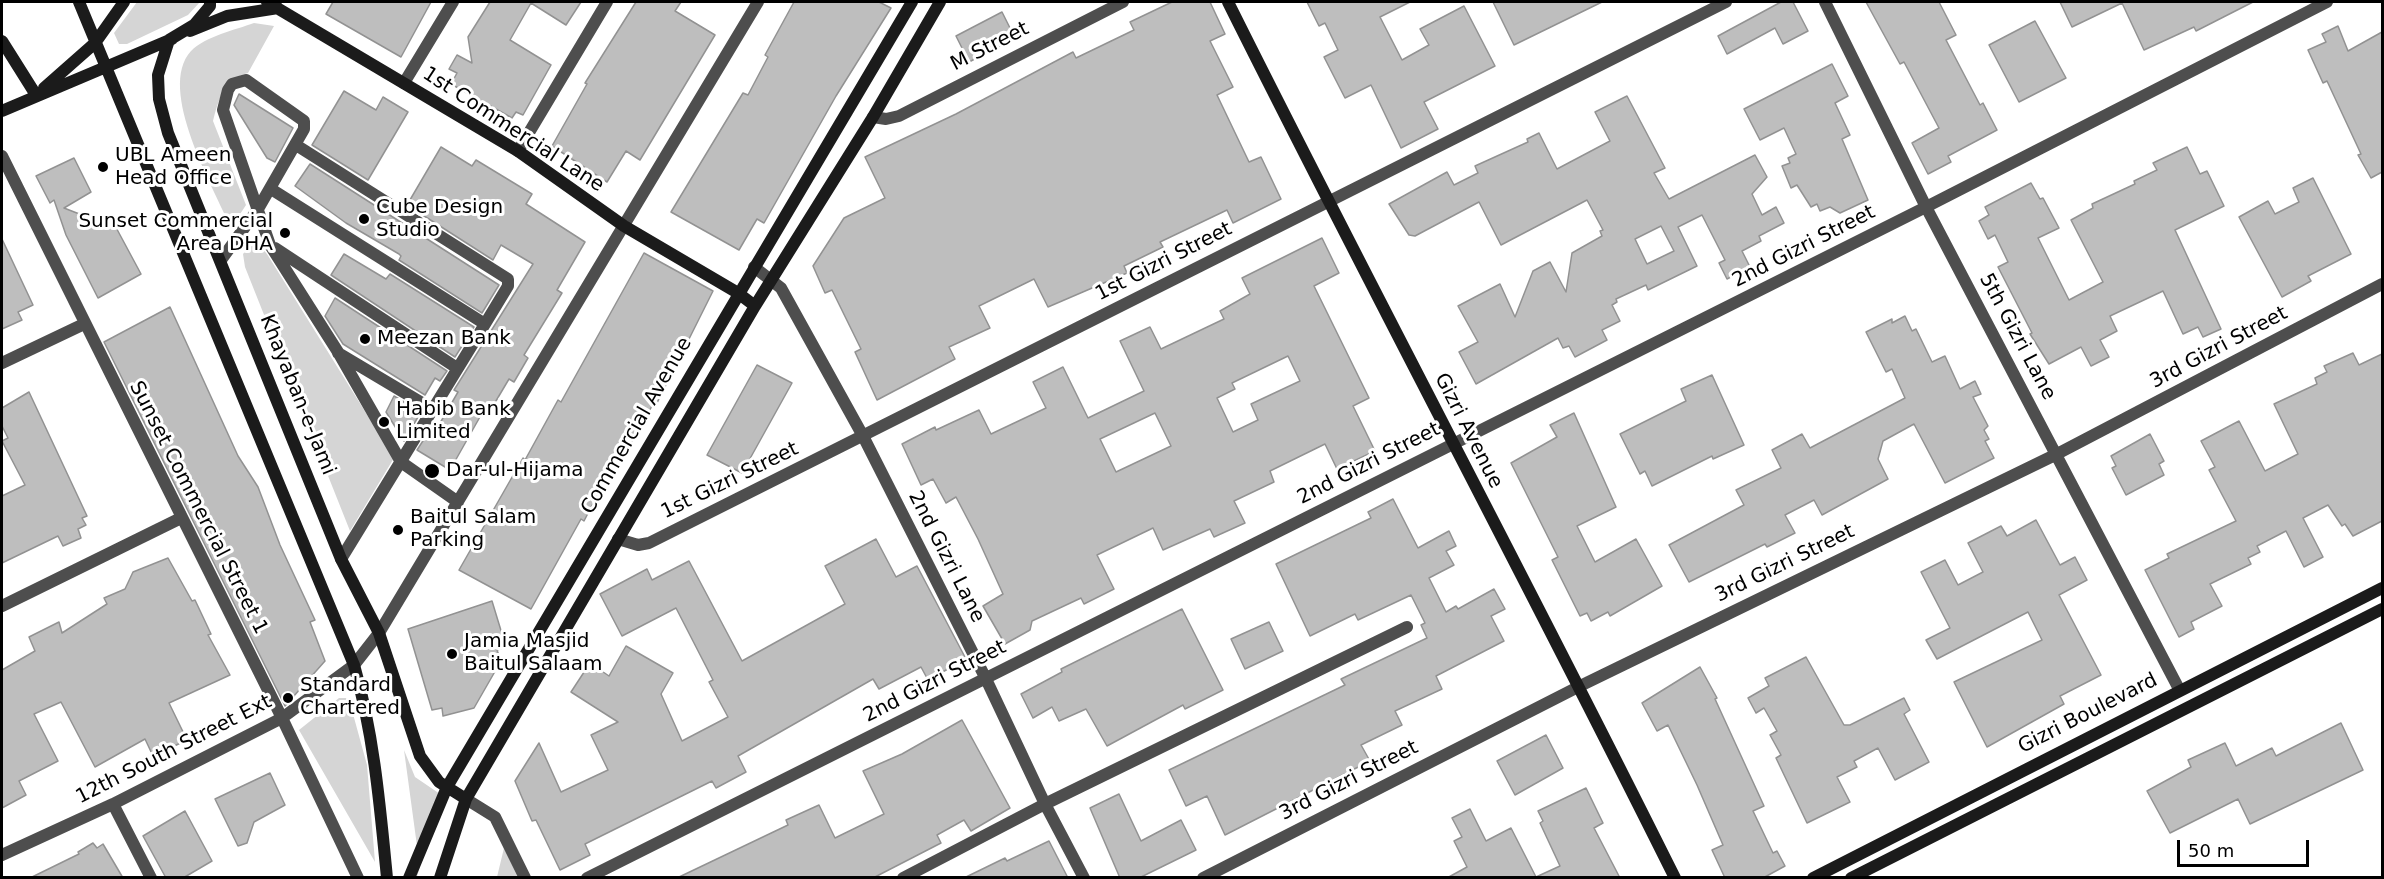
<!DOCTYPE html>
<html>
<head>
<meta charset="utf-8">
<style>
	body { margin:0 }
	#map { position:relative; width:2384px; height:879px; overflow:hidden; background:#fff; font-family:"DejaVu Sans",sans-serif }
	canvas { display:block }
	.frame { position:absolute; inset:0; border:3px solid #000; pointer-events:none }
	.scale { position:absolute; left:2177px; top:840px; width:132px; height:27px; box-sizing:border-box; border:3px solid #000; border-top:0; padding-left:8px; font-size:18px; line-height:21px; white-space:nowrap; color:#000; -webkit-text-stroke:4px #fff; paint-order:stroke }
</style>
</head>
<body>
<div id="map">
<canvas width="2384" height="879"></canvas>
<div class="frame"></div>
<div class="scale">50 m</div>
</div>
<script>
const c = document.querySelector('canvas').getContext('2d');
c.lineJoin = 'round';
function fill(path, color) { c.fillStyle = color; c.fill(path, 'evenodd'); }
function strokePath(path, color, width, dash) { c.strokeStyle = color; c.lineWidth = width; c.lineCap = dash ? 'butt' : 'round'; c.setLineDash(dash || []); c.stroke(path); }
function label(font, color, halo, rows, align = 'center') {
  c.font = font + ' "DejaVu Sans",sans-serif'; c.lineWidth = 6; c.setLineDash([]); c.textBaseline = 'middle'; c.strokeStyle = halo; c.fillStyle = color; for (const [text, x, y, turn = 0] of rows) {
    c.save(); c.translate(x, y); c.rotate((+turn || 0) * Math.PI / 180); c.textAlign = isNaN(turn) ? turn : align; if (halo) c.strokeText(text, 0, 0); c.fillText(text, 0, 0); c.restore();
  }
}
const green = new Path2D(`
	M137,2H200L188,15L127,44H119L114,33Z
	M254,23L274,26L248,73C224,79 219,98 213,121L246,205L231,228C214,188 156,89 191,51C206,36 235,30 254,23Z
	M258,244L267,254L394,458L350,531L245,267L243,254L249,247Z
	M339,698H347L350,703L367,765L375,862L299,730Z
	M404,750L415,777L440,794L417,877H415L417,846Z
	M504,848L518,877H497Z`);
const building = new Path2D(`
	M333,2H431L401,57L326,14Z
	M490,2H581L566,25L531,3L510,40L551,65L523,115L516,112L512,118L451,84L457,73L449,69L457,55L472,63L468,37Z
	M636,2H681L675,11L715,35L640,160L626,151L607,182L552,146L587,84L585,83Z
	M794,2H879L891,8L836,96L764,223L757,219L739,250L671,212L743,93L748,95L768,57L765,55Z
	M1172,2H1210L1225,34L1210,41L1233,87L1217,95L1249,162L1261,157L1281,199L1233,223L1227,210L1160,242L1163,247L1124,266L1127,273L1048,307L1034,279L979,306L990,328L949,347L955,359L877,400L855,352L861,349L832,290L825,293L813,266L844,218L885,198L865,157L956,114L1073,52L1076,58L1134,30L1130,22Z
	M1307,2H1410L1380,17L1402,60L1429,45L1420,29L1464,6L1495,66L1424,102L1438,129L1401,148L1371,85L1345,98L1324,57L1338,50L1325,23L1319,26Z
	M1493,2H1602L1514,45Z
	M1781,2H1793L1808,31L1783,44L1775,28L1727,54L1718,36Z
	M1866,2H1939L1956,35L1946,40L1980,105L1983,103L1997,130L1948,156L1951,162L1928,174L1912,143L1939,128L1904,62L1900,64Z
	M2060,2H2253L2196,31L2194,27L2144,50L2122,3L2072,27Z
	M1002,12L1015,38L969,62L956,36Z
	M2035,21L2066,78L2019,102L1989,45Z
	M2338,26L2348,51L2382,32V172L2371,178L2358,155L2361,154L2327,81L2323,83L2308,50L2326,42L2322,34Z
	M1832,64L1848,96L1835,103L1850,135L1842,139L1868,200L1840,213L1830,207L1820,211L1817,204L1811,207L1797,185L1791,188L1782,166L1790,163L1788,158L1796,154L1784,128L1760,140L1744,109Z
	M344,91L376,110L383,97L408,112L368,180L312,145Z
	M239,94L293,128L275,162L267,158L234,105Z
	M1627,96L1665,168L1654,173L1669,199L1755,155L1767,177L1752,194L1762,215L1776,207L1784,223L1759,236L1761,241L1742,251L1750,267L1727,279L1719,263L1725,260L1702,215L1678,227L1697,266L1648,290L1646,285L1616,299L1617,302L1612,305L1620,321L1602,330L1607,340L1575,357L1569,346L1563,348L1558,338L1476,384L1459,352L1478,342L1458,306L1500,284L1515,317L1533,271L1550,262L1566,292L1572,253L1602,236L1600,231L1603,230L1587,200L1501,245L1479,202L1415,236L1409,235L1389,204L1447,172L1454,185L1478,173L1475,166L1528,142L1527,139L1539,133L1557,169L1610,141L1595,112ZM1661,226L1674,251L1647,264L1635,239Z
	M441,147L472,166L476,160L532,194L526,204L585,242L557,290L562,293L524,355L528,358L514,382L509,379L490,411L485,408L450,470L417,450L432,427L436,430L458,392L454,390L533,264L501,245L493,260L407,205Z
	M2187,147L2200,174L2207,171L2224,206L2175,230L2221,329L2203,337L2198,327L2183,334L2163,291L2110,316L2117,331L2100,340L2109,357L2091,366L2081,347L2049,364L2030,334L2032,333L1998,267L2008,262L1995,235L1988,239L1979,221L1989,215L1985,207L2031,183L2040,199L2043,198L2059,228L2038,238L2069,300L2103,282L2071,220L2093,208L2092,204L2135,184L2134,181L2157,170L2153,163Z
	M74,158L91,192L64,208L105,224L112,220L141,274L98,298L66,235L54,200L50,203L36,176Z
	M310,164L499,285L482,313L399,260L401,256L399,254L346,223L295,186Z
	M2313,178L2351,254L2308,276L2311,281L2282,297L2239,217L2268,201L2275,214L2299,202L2293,188Z
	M1322,238L1339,273L1314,286L1369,398L1353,406L1375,451L1337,469L1325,444L1270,471L1274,482L1234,501L1245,523L1214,537L1210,529L1163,550L1153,528L1097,555L1114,589L1084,604L1081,598L1032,621L1030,630L1005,644L983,606L1003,594L978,539L956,497L946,503L933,479L921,485L902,444L935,427L936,430L979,410L991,434L1046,408L1033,382L1063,367L1088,418L1144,391L1120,341L1150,327L1161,349L1224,319L1220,311L1250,294L1242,278ZM1288,356L1300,381L1251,404L1258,420L1233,432L1217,398L1235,389L1232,383ZM1155,413L1171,446L1116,472L1100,439Z
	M2,239L33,305L18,312L22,320L2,329Z
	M644,253L713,291L655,407L652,406L604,492L600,490L584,521L581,519L531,609L459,570L523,458L525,460L558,400L561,402Z
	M344,254L386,279L390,274L474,327L455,357L331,275Z
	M335,298L447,371L440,381L435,378L425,395L343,344L325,316Z
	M170,307L238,456L258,487L280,545L315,620L310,622L325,661L285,706L104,342Z
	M1905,316L1912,331L1916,329L1932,362L1945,356L1960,389L1975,381L1981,394L1973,397L1988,426L1984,430L1989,439L1985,441L1994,458L1945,483L1914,424L1883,441L1878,459L1888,479L1822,515L1814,500L1785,515L1795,533L1767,547L1765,544L1689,582L1669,545L1744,505L1736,490L1781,468L1772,450L1802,434L1810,448L1905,398L1892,369L1886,372L1866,332L1892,319V323Z
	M2353,353L2359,365L2382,354V521L2353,536L2345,524L2342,526L2328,505L2303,518L2323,557L2304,567L2286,531L2257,546L2260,552L2248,558L2251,564L2210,584L2222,606L2191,622L2194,629L2179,637L2145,570L2169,558L2167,554L2236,521L2209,470L2215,467L2201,441L2239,421L2265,471L2298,454L2274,404L2317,384L2315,378L2327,372L2324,366Z
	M757,365L792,383L742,473L707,455Z
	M1712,375L1744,445L1713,459L1712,456L1652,486L1645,471L1640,474L1620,434L1686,401L1681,389Z
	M29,392L87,516L82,518L86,525L78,529L81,538L63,546L58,536L2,563V496L25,485L2,441L8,438L2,426V408Z
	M394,396L416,409L414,414L418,417L404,441L386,412Z
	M1574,413L1616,507L1577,526L1595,562L1636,539L1662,586L1610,616L1608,612L1591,621L1587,613L1580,616L1552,560L1558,557L1511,463L1557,437L1550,425Z
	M2150,434L2164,461L2159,464L2164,475L2126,495L2112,468L2116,466L2111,456Z
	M1393,499L1418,548L1449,531L1456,546L1446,551L1454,565L1429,578L1446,612L1456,606L1458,609L1494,589L1505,609L1491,616L1504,641L1436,676L1442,689L1395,711L1402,725L1361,745L1370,761L1225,835L1207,796L1186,806L1169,770L1345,685L1341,679L1427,638L1421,625L1425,623L1411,595L1358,620L1355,614L1310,636L1276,564L1371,518L1368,512Z
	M2036,520L2060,565L2075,557L2087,580L2059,595L2101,675L2060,696L2064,704L1987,747L1954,682L2042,640L2028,612L1937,659L1926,640L1950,628L1921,572L1945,560L1958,585L1983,572L1968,543L2001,526L2007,536Z
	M876,539L896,577L917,566L966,659L928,680L921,667L879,689L873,679L738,756L746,772L716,788L712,781L585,844L590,855L560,870L536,820L532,821L515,781L539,743L561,792L608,770L591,735L618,722L571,692L590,663L609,676L626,646L673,673L661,694L682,741L728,717L709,682L713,680L676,608L622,636L600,594L647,569L652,580L689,561L742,661L845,604L825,566Z
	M168,558L192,601L195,600L211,634L208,635L230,675L169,703L187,740L153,756L145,739L95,767L61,702L34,714L58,761L19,781L26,795L2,808V670L35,651L29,637L59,622L62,633L107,604L104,598L125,589L133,572Z
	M492,601L506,647L497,650L501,661L474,708L443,716L442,708L432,710L408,629Z
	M1182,609L1223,690L1185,709L1183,705L1107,746L1086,709L1059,721L1052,707L1033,718L1021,694L1062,672L1061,669Z
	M1269,622L1283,651L1245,669L1231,639Z
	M1806,657L1844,725H1850L1904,698L1910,710L1904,714L1929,762L1895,780L1878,748L1854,761L1857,767L1837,777L1850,802L1807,823L1776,758L1781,755L1770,735L1777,731L1764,708L1756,713L1748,698L1769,686L1765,678Z
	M1700,667L1717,698L1715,699L1764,806L1753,811L1773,853L1777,851L1785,866L1763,878H1725L1712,850L1723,845L1697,785L1668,725L1657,731L1642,703Z
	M962,720L1010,808L971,831L964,820L937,835L941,843L873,878H677L788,825L786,820L819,805L835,838L884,814L863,771L902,754Z
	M2341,723L2363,770L2250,824L2238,799L2170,833L2147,791L2191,767L2188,760L2225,743L2236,766L2272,748L2276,756Z
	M1546,735L1563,768L1515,795L1497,761Z
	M270,773L285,805L254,822L247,843L238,846L215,799Z
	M1586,788L1603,823L1594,828L1620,878H1447L1467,867L1454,841L1462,837L1452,818L1470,809L1486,841L1511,828L1536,877L1560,866L1540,823L1543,821L1538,811Z
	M1119,794L1141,841L1181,820L1196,850L1139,878H1120L1090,808Z
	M185,811L212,861L183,878H166L143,836Z
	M1049,841L1068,878H964L1005,858L1007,861Z
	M93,843L97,848L103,844L123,878H30L79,854L78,852Z`);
const street = new Path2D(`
	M1825,2L1926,207L2179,689
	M404,83L453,2
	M873,117L886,119L899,116L1123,2
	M296,145L508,279V286L485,324L341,559
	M518,151L607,2
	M2,156L282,718L358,878
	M271,189L485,324
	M275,248L457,368
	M221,260L258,209L304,129V121L246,80L232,84L228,90L223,110L270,245L338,352L401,462L458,502
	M754,267L781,288L863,436L986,679L1045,804L1084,878
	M338,353L432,409
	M2,363L84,324
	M618,539L638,545L649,543L1726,2
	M2,606L181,518
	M466,799L495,817L525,878
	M113,804L151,878
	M2,855L113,804L282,718L354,665L379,633L758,2
	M587,878L1926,207L2327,2
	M903,878L1045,804L1407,627
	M1203,878L1580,686L2057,454L2382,284`);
const secondary = new Path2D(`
	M79,2L354,665C374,735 380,806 387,878
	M210,2V6L194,25L169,40L158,75L159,99L168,133L341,559L379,633L420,756L439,782L466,799
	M267,2L518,151L624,226L738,293L755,306
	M1228,2C1374,295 1529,584 1675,878
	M190,31L227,16L278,8
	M2,41L36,95
	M44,88L95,43L124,2
	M2,111L172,39
	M409,878L447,787L912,2
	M440,878L466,799L755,306L873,117L940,2
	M1813,878L2382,588
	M1851,878L2382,609`);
const markers = [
	[103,167,6,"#000"],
	[364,219,6,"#000"],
	[285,233,6,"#000"],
	[365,339,6,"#000"],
	[384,422,6,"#000"],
	[432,471,8,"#000"],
	[398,530,6,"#000"],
	[452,654,6,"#000"],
	[288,698,6,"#000"]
];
const streetNames = [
	["M Street",990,47,-27],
	["1st Commercial Lane",513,130,33],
	["2nd Gizri Street",1804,247,-27],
	["1st Gizri Street",1164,262,-27],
	["5th Gizri Lane",2017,337,62],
	["3rd Gizri Street",2219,348,-28],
	["Khayaban-e-Jami",297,395,68],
	["Commercial Avenue",637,426,-60],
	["Gizri Avenue",1468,431,63],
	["2nd Gizri Street",1369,464,-27],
	["1st Gizri Street",730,481,-26],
	["Sunset Commercial Street 1",198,508,63],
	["2nd Gizri Lane",946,557,63],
	["3rd Gizri Street",1785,564,-26],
	["2nd Gizri Street",935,682,-27],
	["Gizri Boulevard",2088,714,-27],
	["12th South Street Ext",174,750,-27],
	["3rd Gizri Street",1349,781,-27]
];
const poiNames = [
	["UBL Ameen",115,156],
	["Head Office",115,179],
	["Cube Design",376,208],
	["Studio",376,231],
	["Sunset Commercial",273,222,"right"],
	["Area DHA",273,245,"right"],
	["Meezan Bank",377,339],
	["Habib Bank",396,410],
	["Limited",396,433],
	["Dar-ul-Hijama",446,471],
	["Baitul Salam",410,518],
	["Parking",410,541],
	["Jamia Masjid",464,642],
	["Baitul Salaam",464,665],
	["Standard",300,686],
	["Chartered",300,709]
];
fill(green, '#d5d5d5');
fill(building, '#bebebe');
strokePath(building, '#929292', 1.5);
strokePath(street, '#4e4e4e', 12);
strokePath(secondary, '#1b1b1b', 12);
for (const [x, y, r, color] of markers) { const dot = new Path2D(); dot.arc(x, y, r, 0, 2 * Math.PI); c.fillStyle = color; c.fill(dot); strokePath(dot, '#fff', 2); }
label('20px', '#000', '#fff', streetNames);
label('20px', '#000', '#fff', poiNames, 'left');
</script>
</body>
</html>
